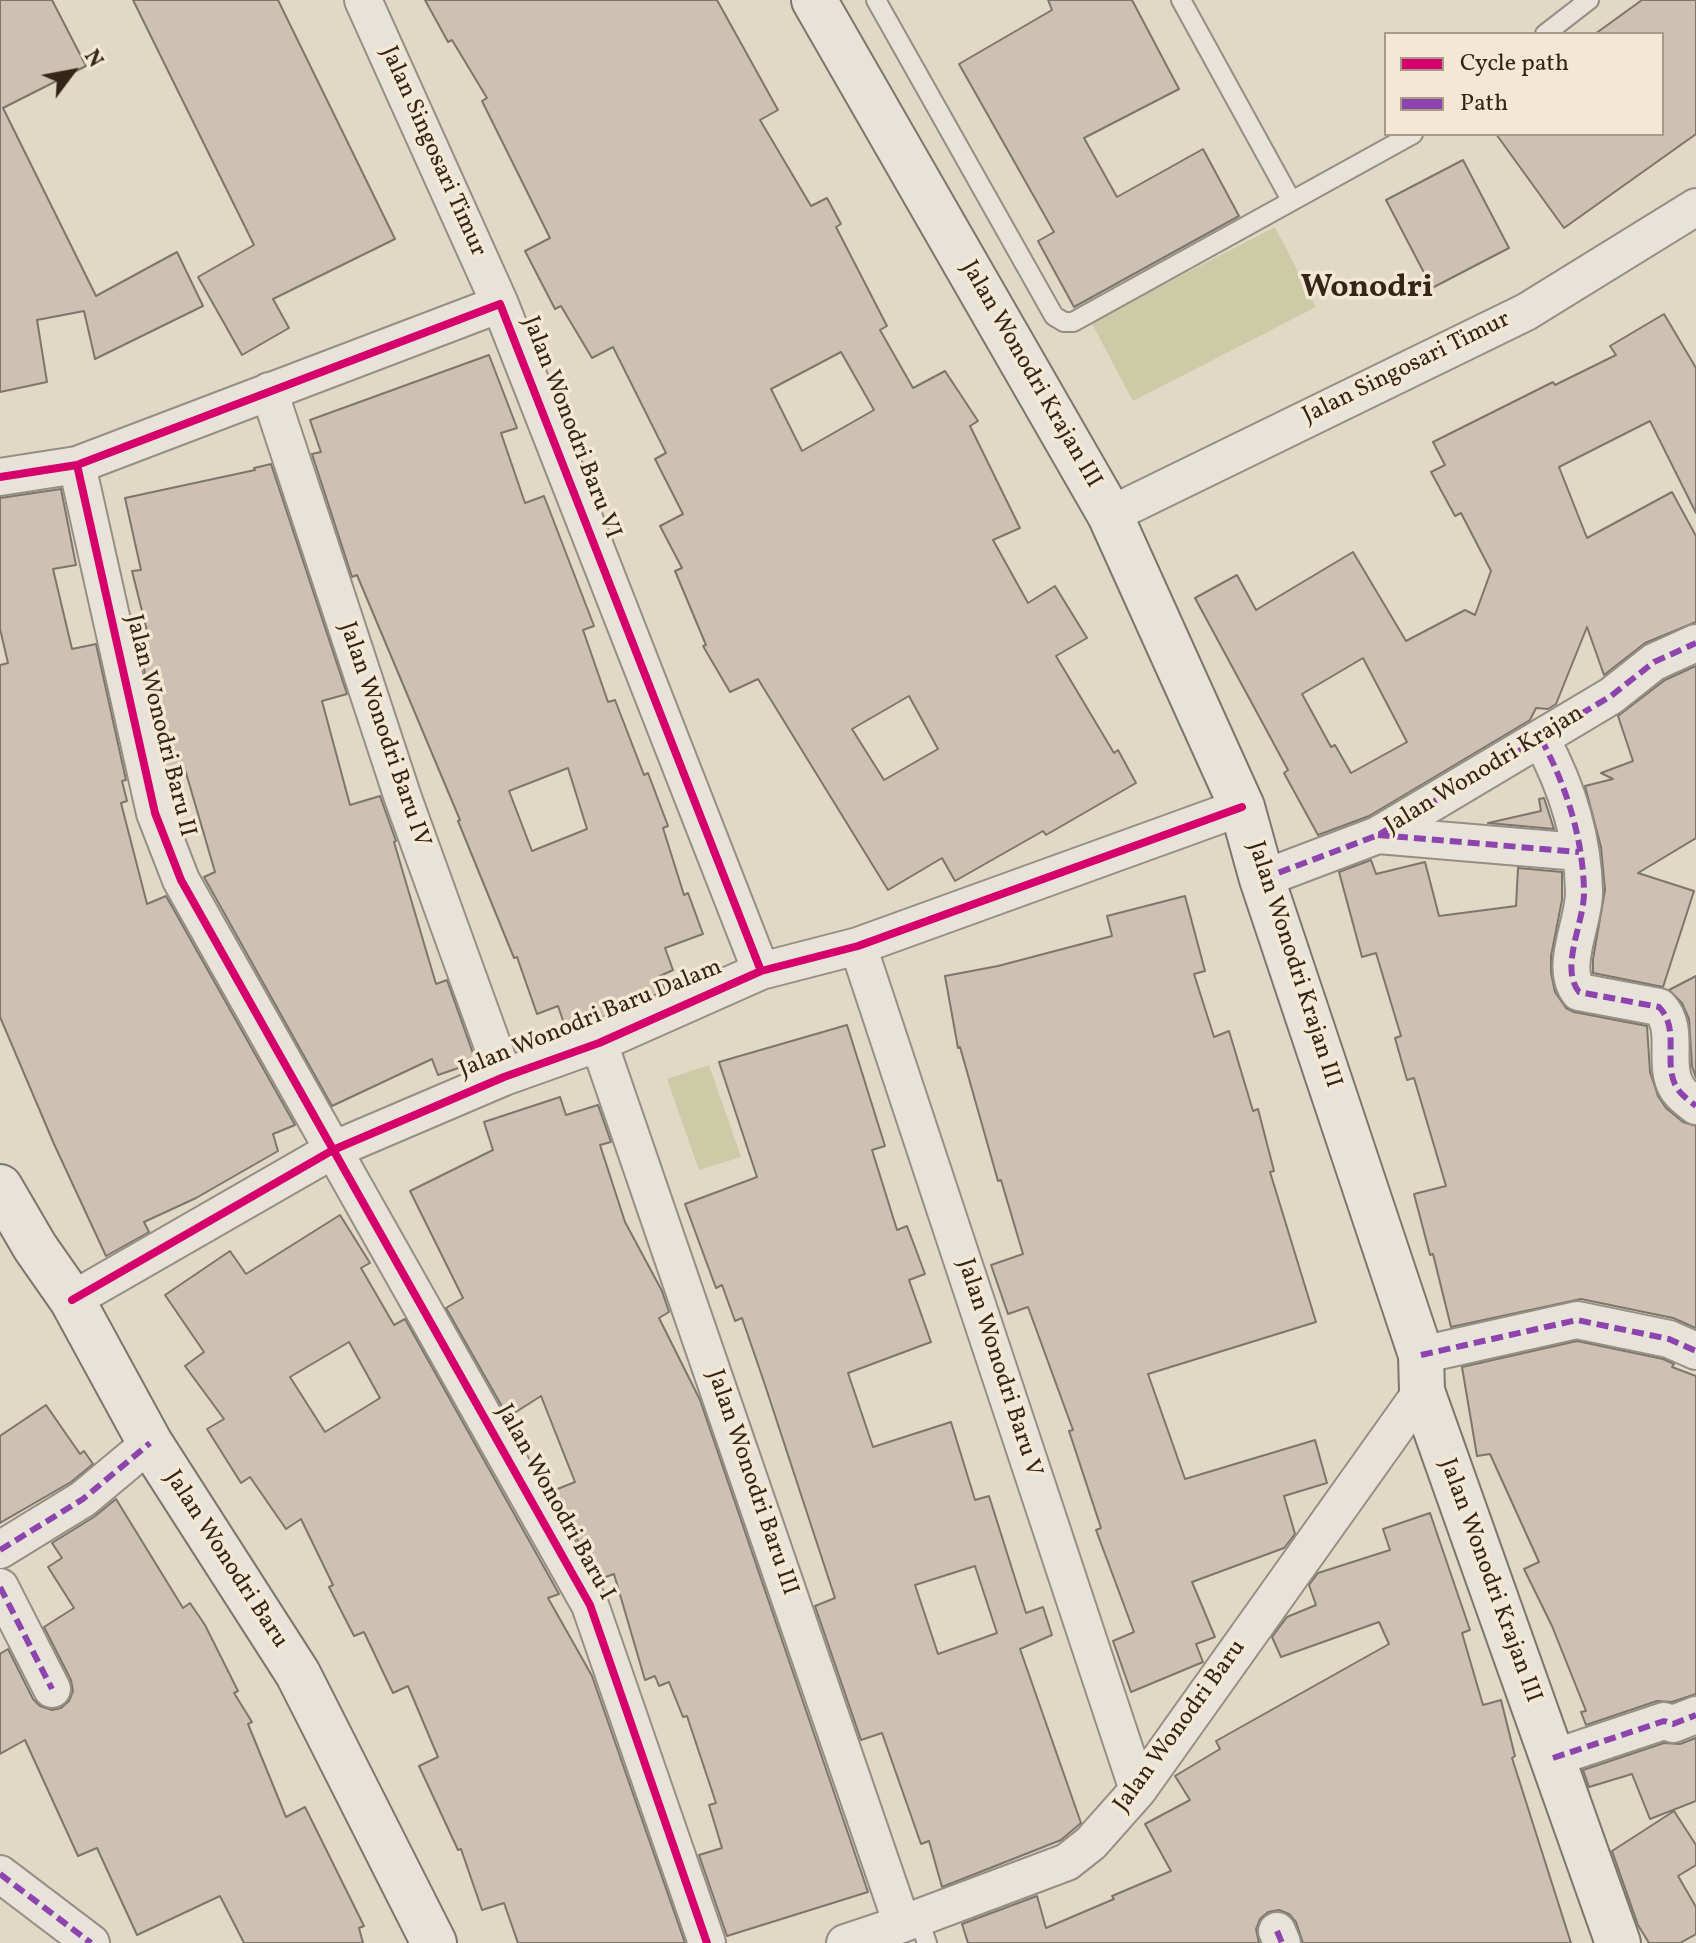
<!DOCTYPE html>
<html>
<head>
<meta charset="utf-8">
<style>
	body { margin:0 }
	#map { position:relative; width:1696px; height:1943px; overflow:hidden; background:#e1d8c6; font-family:Vollkorn,serif }
	canvas { display:block }
	.legend { position:absolute; left:1384px; top:32px; width:280px; height:104px; box-sizing:border-box; background:#f3e8d3; border:2px solid #a79a88; margin:0; padding:10px 14px; list-style:none; font-size:24px; color:#352418 }
	.legend li { display:flex; align-items:center; gap:16px; height:40px }
	.legend b { width:40px; border:2px solid #a79a88 }
	.north { position:absolute; left:32px; top:32px; width:80px; height:80px; -webkit-text-stroke:6px #f3e8d3; paint-order:stroke; rotate:58deg; font-size:22px; font-weight:700; line-height:32px; text-align:center; color:#352418 }
	.north::after { content:''; display:block; margin:auto; width:28px; height:36px; background:#352418; clip-path:polygon(50% 0,100% 100%,50% 72%,0 100%) }
</style>
</head>
<body>
<div id="map">
<canvas width="1696" height="1943"></canvas>
<ul class="legend">
<li><b style="height:10px;background:#d6006c"></b>Cycle path</li>
<li><b style="height:10px;background:#8e44ad"></b>Path</li>
</ul>
<div class="north">N</div>
</div>
<script>
const c = document.querySelector('canvas').getContext('2d');
c.lineJoin = 'round';
function fill(path, color) { c.fillStyle = color; c.fill(path, 'evenodd'); }
function strokePath(path, color, width, dash) { c.strokeStyle = color; c.lineWidth = width; c.lineCap = dash ? 'butt' : 'round'; c.setLineDash(dash || []); c.stroke(path); }
function label(font, color, halo, rows, align = 'center') {
  c.font = font + ' Vollkorn,serif'; c.lineWidth = 7; c.setLineDash([]); c.textBaseline = 'middle'; c.strokeStyle = halo; c.fillStyle = color; for (const [text, x, y, turn = 0] of rows) {
    c.save(); c.translate(x, y); c.rotate((+turn || 0) * Math.PI / 180); c.textAlign = isNaN(turn) ? turn : align; if (halo) c.strokeText(text, 0, 0); c.fillText(text, 0, 0); c.restore();
  }
}
const green = new Path2D(`
	M1275,227L1316,307L1133,401L1091,322Z
	M709,1065L741,1157L699,1170L667,1079Z`);
const building = new Path2D(`
	M0,0H52L86,66L3,108L96,296L177,252L203,306L95,359L84,311L37,320L47,382L0,392Z
	M133,0H278L395,239L273,299L289,328L242,355L198,277L254,245Z
	M425,0H717L778,110L760,120L811,206L827,198L841,224L836,227L887,326L880,330L913,388L945,371L978,421L970,426L1020,528L993,540L1028,603L1055,586L1087,638L1056,656L1114,753L1118,750L1136,783L1046,835L1043,831L955,881L942,858L888,890L758,679L730,692L703,646L706,645L675,571L682,568L660,526L683,514L655,459L666,453L613,347L592,358L561,306L555,309L525,251L550,238L482,101L487,98L452,40L448,42ZM841,352L874,410L802,451L771,389ZM909,696L938,749L884,780L852,729Z
	M1048,0H1132L1179,89L1084,138L1117,197L1203,149L1239,216L1074,307L1038,241L1054,232L959,64L1052,10Z
	M1642,0H1696V134L1564,228L1496,134H1662V34H1595Z
	M1463,160L1509,248L1432,288L1386,200Z
	M1664,314L1696,368V513L1650,421L1559,467L1587,538L1672,492L1696,536V622L1645,643L1604,675L1587,627L1556,704L1548,709L1536,708L1530,720L1369,816L1318,835L1284,773L1288,770L1195,598L1237,575L1256,610L1353,552L1406,641L1465,610L1475,615L1491,571L1461,513L1455,516L1431,472L1445,465L1433,442L1553,382L1555,385L1616,355L1610,346ZM1363,658L1407,742L1351,773L1335,745L1331,747L1302,694Z
	M489,355L517,428L501,433L525,503L544,496L594,626L583,630L608,702L615,700L644,775L648,773L668,826L663,828L684,895L688,893L703,934L665,948L673,970L660,976L665,991L567,1032L558,1006L537,1014L517,957L514,958L458,821L460,820L357,575L352,577L312,454L321,452L310,420ZM568,768L587,829L532,851L509,791Z
	M271,464L347,694L322,701L350,805L380,796L396,841L394,842L436,984L447,980L476,1062L438,1075L432,1059L332,1106L204,877L215,872L184,766L167,770L136,634L147,631L132,571L141,570L125,498L255,470L254,468Z
	M61,489L76,565L53,569L72,649L96,644L126,780L122,781L127,801L121,803L147,904L166,896L295,1125L273,1134L278,1151L196,1198L144,1222L149,1232L106,1256L54,1144L0,1017V665L8,663L0,629V498Z
	M1696,666V838L1638,873L1694,891L1663,987L1593,973V959L1605,890L1601,847L1585,786L1613,779L1601,773L1633,761L1618,716L1665,680Z
	M1544,798L1554,829L1488,823L1541,811L1539,799Z
	M1371,860L1376,874L1425,862L1439,916L1516,906L1518,868L1562,872V900L1551,956V973L1555,992L1566,1008L1574,1012L1647,1026L1650,1072L1658,1096L1666,1108L1683,1122L1696,1126V1328L1673,1318L1581,1299L1451,1327L1433,1254L1430,1255L1414,1194L1446,1186L1414,1078L1407,1080L1395,1038L1401,1036L1376,953L1362,957L1339,872Z
	M1185,896L1205,971L1194,974L1214,1037L1229,1031L1253,1111L1258,1109L1274,1171L1270,1172L1316,1322L1148,1374L1185,1479L1315,1440L1327,1483L1284,1496L1295,1534L1284,1548L1192,1582L1215,1637L1196,1644L1203,1662L1131,1692L1113,1641L1134,1632L1096,1530L1101,1528L1069,1431L1073,1430L1028,1307L1008,1314L991,1265L1023,1254L1001,1180L998,1181L960,1047L958,1048L945,976L998,966L1112,936L1107,916Z
	M1696,976V1078L1692,1066L1689,1019L1682,1003L1669,990Z
	M847,1025L885,1146L872,1150L897,1230L907,1226L925,1274L909,1280L931,1342L848,1373L873,1447L951,1422L975,1500L989,1496L1026,1613L1043,1607L1052,1635L1020,1649L1081,1823L1061,1840L942,1887L929,1841L921,1844L882,1733L861,1740L815,1606L835,1598L764,1382L742,1318L735,1321L722,1285L716,1288L685,1204L757,1177L719,1062ZM975,1566L997,1633L938,1654L915,1585Z
	M560,1097L566,1115L598,1105L611,1142L600,1145L625,1222L662,1291L669,1312L659,1318L700,1400L868,1892L727,1936L699,1855L722,1848L709,1805L716,1803L687,1716L683,1717L669,1682L659,1686L655,1676L645,1680L614,1574L600,1579L550,1492L575,1482L541,1396L508,1417L446,1308L463,1298L410,1191L493,1150L484,1122Z
	M340,1215L370,1263L361,1268L394,1325L405,1319L559,1594L548,1598L592,1676L685,1943H518L504,1903L482,1910L461,1849L458,1850L419,1766L438,1757L408,1686L393,1693L364,1632L354,1636L329,1587L333,1585L301,1519L286,1529L250,1477L241,1483L207,1429L224,1419L185,1366L204,1352L165,1295L230,1251L246,1274ZM349,1342L380,1398L325,1432L290,1377Z
	M1577,1341L1663,1359L1674,1364L1672,1367L1696,1376V1694L1672,1702L1657,1701L1586,1725L1581,1712L1586,1711L1552,1626L1524,1569L1539,1562L1490,1454L1477,1456L1462,1367Z
	M46,1405L80,1454L84,1451L93,1464L71,1482L0,1523V1436Z
	M116,1499L183,1608L190,1603L205,1625L238,1691L234,1693L252,1722L248,1724L286,1817L305,1807L364,1926L359,1928L363,1943H244L220,1896L137,1935L97,1848L78,1856L25,1740L0,1754V1654L8,1649L33,1699L40,1706L52,1710L61,1708L69,1701L73,1691L71,1680L44,1627L74,1608L48,1567L62,1558L52,1543L94,1517Z
	M1430,1513L1470,1630L1462,1633L1483,1705L1501,1700L1515,1756L1512,1758L1571,1943H1303L1296,1922L1289,1914L1279,1910L1268,1912L1260,1919L1256,1929L1259,1943H968L962,1924L1037,1896L1046,1928L1114,1899L1112,1896L1171,1871L1145,1824L1190,1800L1175,1776L1220,1749L1216,1741L1389,1644L1379,1622L1281,1657L1272,1637L1287,1617L1316,1605L1309,1585L1318,1573L1390,1550L1383,1529Z
	M1696,1738V1801L1650,1819L1632,1774L1589,1787L1583,1770L1664,1743L1680,1744Z
	M1674,1811L1696,1845V1865L1678,1876L1696,1907V1934L1680,1943H1649L1638,1925L1612,1851Z`);
const lane = new Path2D(`
	M876,0L1054,316L1064,322H1073L1413,134
	M1181,0L1291,200
	M1545,34L1589,0
	M918,1918L927,1943`);
const street = new Path2D(`
	M363,0L500,304
	M269,391L403,798L504,1077
	M77,465L155,813L181,880L590,1605L707,1943
	M0,477L77,465L500,304L761,971
	M1110,515L1526,312L1696,207
	M1541,739C1566,785 1583,838 1584,891C1585,921 1559,967 1579,992L1659,1007C1681,1029 1662,1064 1677,1088C1681,1095 1690,1101 1696,1106
	M1378,835L1579,852
	M1262,879L1378,835L1611,696L1654,662L1696,643
	M858,946L1138,1790
	M599,1043L902,1924
	M72,1300L333,1150L504,1077L599,1043L761,971L858,946L1242,807
	M1421,1355L1577,1320L1669,1339L1696,1351
	M0,1550L83,1499L150,1443
	M0,1587L52,1689
	M1553,1758L1664,1721L1673,1724L1696,1715
	M0,1874L91,1943
	M1277,1931L1282,1943
	M845,1943L902,1924L1067,1862L1091,1843L1138,1790L1422,1391`);
const secondary = new Path2D(`
	M814,0L1110,515L1242,807L1262,879L1421,1355L1422,1391L1618,1943
	M0,1187L35,1247L72,1300L150,1443L298,1674L434,1943`);
const quiet = new Path2D(`
	M1541,739C1566,785 1583,838 1584,891C1585,921 1559,967 1579,992L1659,1007C1681,1029 1662,1064 1677,1088C1681,1095 1690,1101 1696,1106
	M1378,835L1579,852
	M1262,879L1378,835L1611,696L1654,662L1696,643
	M1421,1355L1577,1320L1669,1339L1696,1351
	M0,1550L83,1499L150,1443
	M0,1587L52,1689
	M1553,1758L1664,1721L1673,1724L1696,1715
	M0,1874L91,1943
	M1277,1931L1282,1943`);
const cycleway = new Path2D(`
	M77,465L155,813L181,880L590,1605L707,1943
	M0,477L77,465L500,304L761,971
	M72,1300L333,1150L504,1077L599,1043L761,971L858,946L1242,807`);
const streetNames = [
	["Jalan Singosari Timur",432,152,66],
	["Jalan Singosari Timur",1407,369,-26],
	["Jalan Wonodri Krajan III",1030,375,60],
	["Jalan Wonodri Baru VI",570,428,69],
	["Jalan Wonodri Baru II",159,726,76],
	["Jalan Wonodri Baru IV",383,735,71],
	["Jalan Wonodri Krajan",1485,771,-31],
	["Jalan Wonodri Krajan III",1293,965,72],
	["Jalan Wonodri Baru Dalam",591,1020,-22],
	["Jalan Wonodri Baru V",998,1368,72],
	["Jalan Wonodri Baru III",751,1483,71],
	["Jalan Wonodri Baru I",554,1503,61],
	["Jalan Wonodri Baru",225,1560,57],
	["Jalan Wonodri Krajan III",1489,1581,70],
	["Jalan Wonodri Baru",1181,1727,-54]
];
const districtNames = [
	["Wonodri",1367,290]
];
fill(green, '#cccaa7');
fill(building, '#cfc0b4');
strokePath(building, '#7d766b', 2);
strokePath(lane, '#968e83', 22);
strokePath(street, '#968e83', 40);
strokePath(secondary, '#7d766b', 48);
strokePath(lane, '#e8e3da', 18);
strokePath(street, '#e8e3da', 36);
strokePath(secondary, '#e8e3da', 44);
strokePath(quiet, '#8e44ad', 6, [12, 6]);
strokePath(cycleway, '#d6006c', 8);
label('24px', '#352418', '#f3e8d3', streetNames);
label('bold 32px', '#352418', '#f3e8d3', districtNames);
</script>
</body>
</html>
